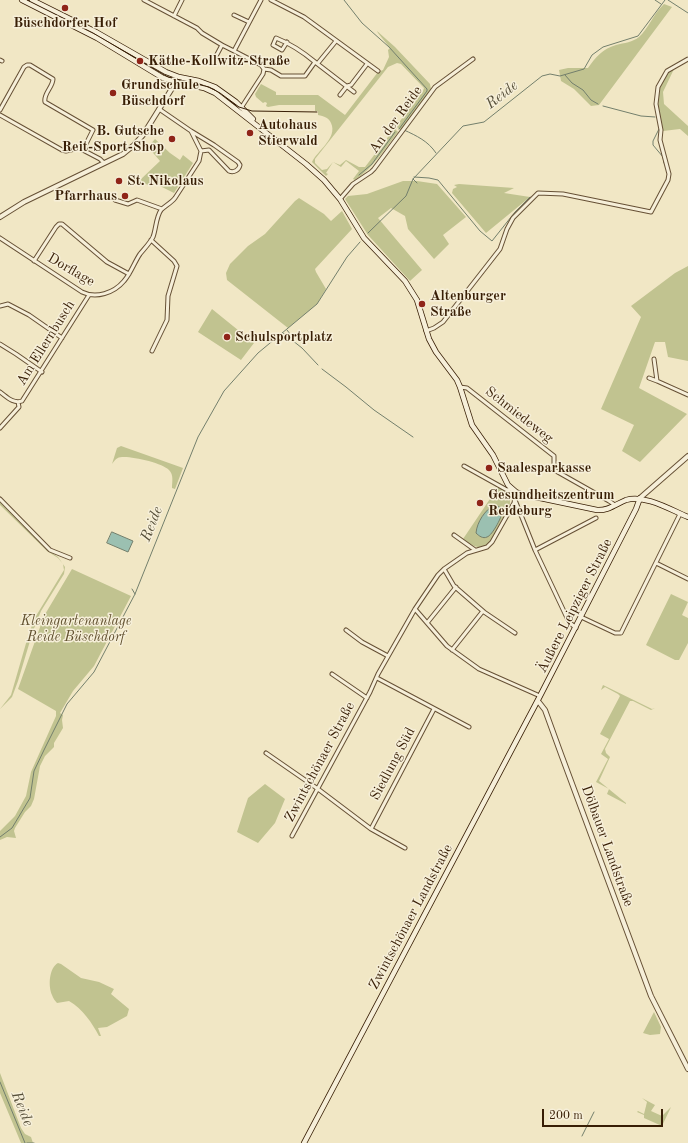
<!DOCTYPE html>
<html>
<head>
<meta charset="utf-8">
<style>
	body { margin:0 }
	#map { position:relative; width:688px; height:1143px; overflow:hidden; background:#f1e7c5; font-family:"Old Standard TT",serif }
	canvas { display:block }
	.scale { position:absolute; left:542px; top:1109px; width:121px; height:18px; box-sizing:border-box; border:2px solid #381e05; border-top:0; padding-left:5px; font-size:12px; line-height:14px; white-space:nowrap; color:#381e05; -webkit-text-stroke:3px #f6efd9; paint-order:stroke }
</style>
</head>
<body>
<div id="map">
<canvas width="688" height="1143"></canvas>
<div class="scale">200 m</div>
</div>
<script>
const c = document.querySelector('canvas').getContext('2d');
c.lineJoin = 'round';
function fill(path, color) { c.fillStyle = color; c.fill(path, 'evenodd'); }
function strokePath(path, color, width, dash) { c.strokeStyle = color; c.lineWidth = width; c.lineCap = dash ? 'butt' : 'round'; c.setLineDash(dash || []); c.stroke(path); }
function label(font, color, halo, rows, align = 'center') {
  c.font = font + ' "Old Standard TT",serif'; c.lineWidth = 3; c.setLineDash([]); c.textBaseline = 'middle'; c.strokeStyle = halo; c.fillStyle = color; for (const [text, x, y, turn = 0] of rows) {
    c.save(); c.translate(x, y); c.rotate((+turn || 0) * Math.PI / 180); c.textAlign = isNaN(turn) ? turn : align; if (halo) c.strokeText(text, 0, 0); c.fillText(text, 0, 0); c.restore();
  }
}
const green = new Path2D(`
	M664,4L672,7L599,105L591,106L574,89L561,81L559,70L568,68H588C596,57 602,49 616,45C624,43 633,42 639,37C648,29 654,13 664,4Z
	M377,31L395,47L430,84L431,89L402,129L400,130L397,127L396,130L398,132C384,150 373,168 355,180L353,179L359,171L346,161L341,167L333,162L326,173L328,174L326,176L312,162C317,151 338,138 331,123C329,118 324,116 318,115V111H315V105H279L268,107L266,106L267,103L265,102L263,103L256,97L255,94L261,84L276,92V95H318L345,115L378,72L383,70L389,57L388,50L390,48L378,33ZM397,63L401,64L424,88L423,91L365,167H359L346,160L340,165L333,162L327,169L322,170L315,163V159L388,67Z
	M674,69L663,92L664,104L688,126V136L680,129L663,131C659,113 653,94 665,78C667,74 669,71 674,69Z
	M155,139L170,153L180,160L183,155L193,163L174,193L154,183L149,186L140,180L160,161L148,147Z
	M403,181H417L437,184L466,217L443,235L449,244L434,259L408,229L405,216L391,208L378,218L422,270L410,281L368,235L345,199L348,196L367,194Z
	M459,184L514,188L504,193L530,197L486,233L452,193L453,189L457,187L454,185Z
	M299,198L324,214L331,221L342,211L352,229L315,269L316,272L326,289L317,304L288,328L227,280L226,273L230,264L248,246L265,234L295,201Z
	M688,266V361L668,357L665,342H655L639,388L687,414L640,462L622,451L634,425L601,409L641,317L631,306L675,273Z
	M212,309L254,343L241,360L198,332Z
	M121,446L183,468L175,489L172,488C172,482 174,475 169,470C163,463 132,456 122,457C117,457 115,460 112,464L117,448Z
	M498,487C504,490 510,493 510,500C511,508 503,517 500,523C490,543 486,557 463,539Z
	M0,502L45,548L58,557L65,567L64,574L41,611L33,631L18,681L12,697L0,709L11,695L29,633L36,616L64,570L63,564L58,558L47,551L0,505Z
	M72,569L131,596L94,666L73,691L60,713L63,715L62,720L63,728L54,743V747L45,756L40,766L34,799L31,806L25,812L15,828L14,831L16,838L7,837L0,840V831L15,816L26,796L31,772L56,716V711L18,689L44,616Z
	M671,594L688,602L682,615L688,618V643L679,660H675L646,645Z
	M603,685L652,709L655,708L651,710L633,701H630L605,749L606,753L610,757L599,781L626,803V804L607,794L609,789L596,782L608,759L601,754L609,739L600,734L620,696L618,694L605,687L601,690Z
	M265,784L285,799L275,823L258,843L237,832L248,798Z
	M58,963L61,964L81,978L99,982L114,989L111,994L129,1009L127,1016L107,1027L98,1028L101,1036H99C92,1023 83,1009 69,1001L57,1003C55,1001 53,998 52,995C48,986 49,968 58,963Z
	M654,1012L661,1027L660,1034L650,1035L643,1033Z
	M0,1073L21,1128L25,1134L31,1137L33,1143H21L0,1093Z
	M642,1098L655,1105L651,1111L662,1116L671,1107L662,1126L644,1118V1115L637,1112L638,1111L644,1114L647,1102Z`);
const water = new Path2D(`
	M494,505C497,505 500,507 502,510C504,514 492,536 487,537C483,539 479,536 476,533C477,522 485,510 494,505Z
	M112,532L133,541L128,552L107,543Z`);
const stream = new Path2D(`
	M344,0L362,23L389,47L427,89V91L399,129
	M655,0L661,4
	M668,0L688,13
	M565,75L572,83L583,90L591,100L598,104
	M603,106L641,116L655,117
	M659,129L653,141V145L663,157L664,163
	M404,130C417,136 428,141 436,153
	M359,175L372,164L395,132
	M414,177L429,178L438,180L480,231L492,241L515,212L530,197
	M413,179L417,183
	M368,233L406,196L413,179L463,126L484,122L542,76L550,74L560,76L584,69L592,55L603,47L638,36L665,0
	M287,330L290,334
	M283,333L302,348L318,365
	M322,369L346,387L374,410L413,437
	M132,589L135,594
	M0,837L12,828L30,798L34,771L44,750L67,704L94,672L135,594L198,437L224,391L258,353L317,304L347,257L360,242
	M0,1082L25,1143
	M582,1136L594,1112
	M27,1143H34`);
const minor = new Path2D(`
	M144,0L197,28L202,33L222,45
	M271,0L304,17L378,71
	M234,15L249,22
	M174,16L182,0
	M287,42L282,50L273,45L276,38C291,44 303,52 315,62
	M215,58L222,45L234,51
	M0,60L2,61
	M318,63L336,41
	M264,69L271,70L281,76H305L315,62L354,92
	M340,95L347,86L351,85L367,64
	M241,108L263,74L264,69L261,65L234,51L261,0
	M159,109L191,131L201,151L209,150L229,171C234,173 239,170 240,165L238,162L214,145L191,131
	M0,110L24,67L27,65H30L53,79C53,87 43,94 45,102L93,130L83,150
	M0,115L62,150L66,151L79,148L100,159L104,163
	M340,199L353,184L371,172L374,169L435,87L473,59
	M115,200L128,204L137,200L162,209
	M0,238L82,292C96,299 114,293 124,281C131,273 134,263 140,254C144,249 150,243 153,237C156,229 156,217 161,210C165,206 171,203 175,198L199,161L201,151
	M151,240L174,261L177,266L168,296L167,320L152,351
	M34,261L56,227L59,224H62L107,262L129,274
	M0,306L8,304L29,315L62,338
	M426,331L434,328L443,322L500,249L507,229L513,218L538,193L563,194L651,212L668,180L669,174L660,140L661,130L656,104L658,87L667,71L688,59
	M0,344L16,354L42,372
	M654,359L657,381L688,395
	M649,378L657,381
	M460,387L467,388L554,456V469L556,471L609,501L615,505
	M0,392C7,397 13,404 22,401L89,295
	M0,428L19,407L18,402
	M464,466L507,490L512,489
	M0,499L50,550L70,558
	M515,500L535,550L569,622L576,628
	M454,535L475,550
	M535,550L596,518
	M656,563L688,579
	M444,569L454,586L484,612L515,633
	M415,609L447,646L479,669L540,696
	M581,617L615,633H621L680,514
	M427,623L456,587
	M346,630L362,642L388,656
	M452,650L483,611
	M332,674L367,698
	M377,678L469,727
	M266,753L318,789L371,829L405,848
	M371,829L434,709
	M292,836L370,692L378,674L415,609L438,575L444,569L467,553L487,547L492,542L514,503L516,492`);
const tertiary = new Path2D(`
	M0,217L24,202L123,154L134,145L143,135L176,82
	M640,498L688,456
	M538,701L545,710L561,754L651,996L688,1069`);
const secondary = new Path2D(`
	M22,0L97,38L163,78L176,82L204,88L215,93L306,164L324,180L340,199L364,238L405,281L417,300L429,339L436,352L457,380L460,387L472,425L493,455L508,485L516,492L521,494L597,510C608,511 616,504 626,500C645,494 671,510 688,517
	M32,0L96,32L166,72L179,77L199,81L215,87L236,102L253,119
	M304,1143L540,696L636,509L640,498`);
const tram = new Path2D(`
	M27,0L93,33L168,77L209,87L220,93L239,107L252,111L317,112`);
const markers = [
	[65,8,4,"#8f2418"],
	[140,61,4,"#8f2418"],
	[113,93,4,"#8f2418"],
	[250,133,4,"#8f2418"],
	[172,139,4,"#8f2418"],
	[119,181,4,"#8f2418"],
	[125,196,4,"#8f2418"],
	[422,304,4,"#8f2418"],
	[227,337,4,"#8f2418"],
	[489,468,4,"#8f2418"],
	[480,503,4,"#8f2418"]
];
const poiNames = [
	["Büschdorfer Hof",65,23,"center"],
	["Käthe-Kollwitz-Straße",148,61],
	["Grundschule",121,85],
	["Büschdorf",121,101],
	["Autohaus",258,125],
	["Stierwald",258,141],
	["B. Gutsche",164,131,"right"],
	["Reit-Sport-Shop",164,147,"right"],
	["St. Nikolaus",127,181],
	["Pfarrhaus",117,196,"right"],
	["Altenburger",430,296],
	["Straße",430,312],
	["Schulsportplatz",235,337],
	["Saalesparkasse",497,468],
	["Gesundheitszentrum",488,495],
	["Reideburg",488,511]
];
const streetNames = [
	["An der Reide",396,120,-54],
	["Dorflage",71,270,30],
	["Am Ellernbusch",46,343,-58],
	["Schmiedeweg",519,415,38],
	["Äußere Leipziger Straße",575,606,-63],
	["Zwintschönaer Straße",320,762,-62],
	["Siedlung Süd",393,764,-62],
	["Dölbauer Landstraße",607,846,70],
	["Zwintschönaer Landstraße",411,917,-62]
];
const parkNames = [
	["Kleingartenanlage",76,621],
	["Reide Büschdorf",76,637]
];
const waterNames = [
	["Reide",502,95,-38],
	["Reide",152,524,-68],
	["Reide",22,1109,68]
];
fill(green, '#c1c390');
fill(water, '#9bc0b1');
strokePath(water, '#737f6c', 1);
strokePath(stream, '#737f6c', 1);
strokePath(minor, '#665035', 5);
strokePath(tertiary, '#665035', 6);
strokePath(secondary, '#381e05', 6);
strokePath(minor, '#f6efd9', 3);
strokePath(tertiary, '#f6efd9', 4);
strokePath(secondary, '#f6efd9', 4.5);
strokePath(tram, '#381e05', 1);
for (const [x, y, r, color] of markers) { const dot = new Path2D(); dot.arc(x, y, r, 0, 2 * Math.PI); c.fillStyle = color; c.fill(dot); strokePath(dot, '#f6efd9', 1.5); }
label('bold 14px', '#381e05', '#f6efd9', poiNames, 'left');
label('14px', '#381e05', '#f6efd9', streetNames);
label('italic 14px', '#61502f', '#f6efd9', parkNames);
label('italic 15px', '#564f39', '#f6efd9', waterNames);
</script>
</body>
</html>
